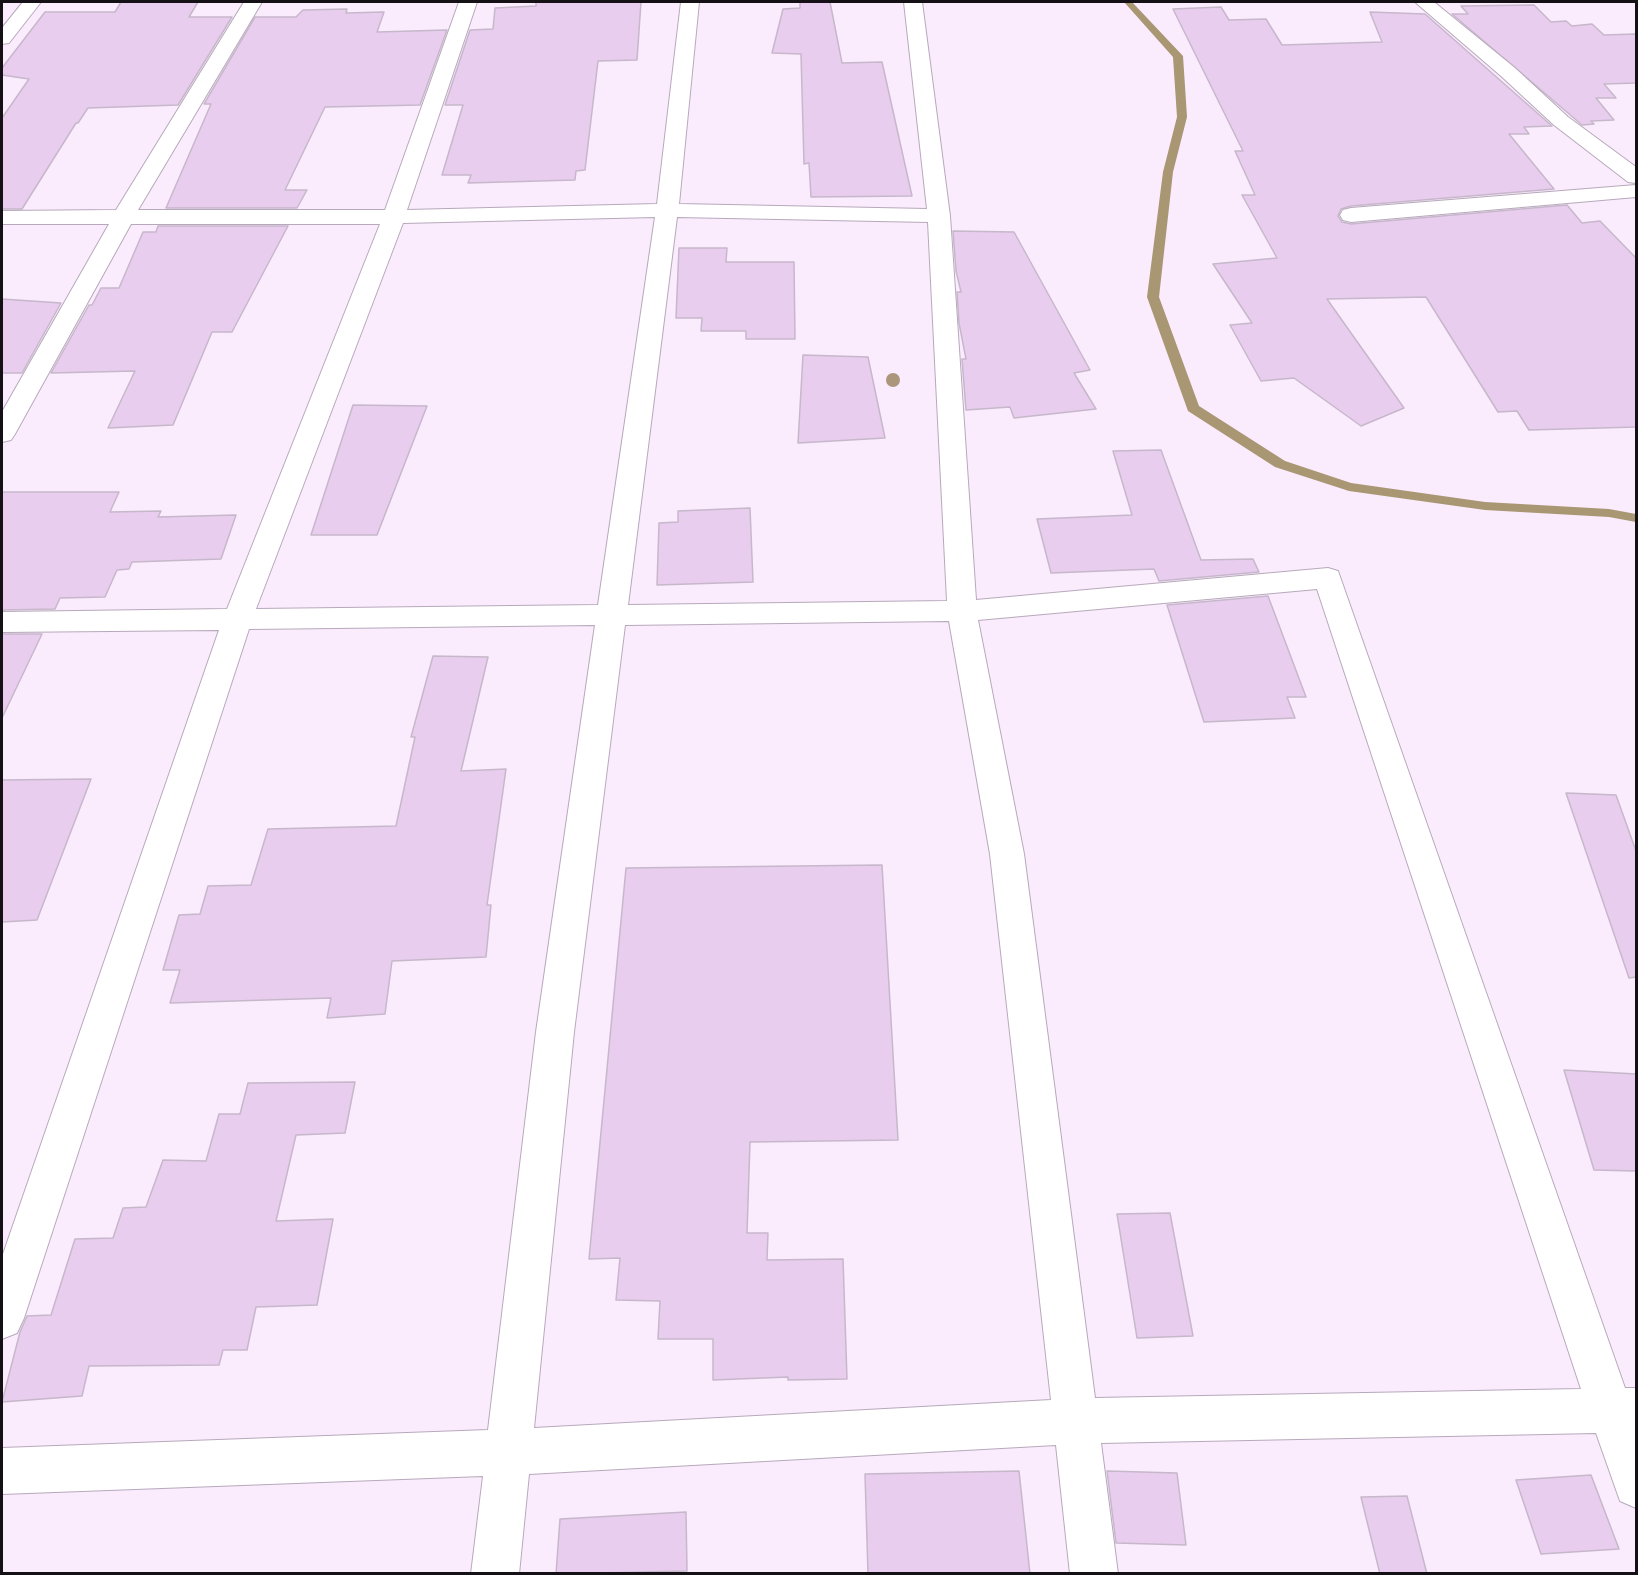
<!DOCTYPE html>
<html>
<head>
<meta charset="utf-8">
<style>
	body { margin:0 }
	#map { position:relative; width:1638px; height:1575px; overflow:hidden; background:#faebfd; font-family:"Times New Roman",serif }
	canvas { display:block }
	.frame { position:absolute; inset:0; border:3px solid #151016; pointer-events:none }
</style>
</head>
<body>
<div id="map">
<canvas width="1638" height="1575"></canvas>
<div class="frame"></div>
</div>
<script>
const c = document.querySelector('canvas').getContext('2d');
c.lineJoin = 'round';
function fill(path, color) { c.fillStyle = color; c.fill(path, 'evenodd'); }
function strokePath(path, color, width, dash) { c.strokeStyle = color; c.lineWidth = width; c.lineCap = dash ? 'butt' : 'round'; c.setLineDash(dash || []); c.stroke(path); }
const stream = new Path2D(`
	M1124,2H1132L1183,56L1187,117L1173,172L1159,297L1199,406L1285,461L1351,483L1485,502L1609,509L1636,514V522L1609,517L1485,510L1349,491L1275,467L1188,411L1147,297L1163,172L1177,117L1173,57Z`);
const building = new Path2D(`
	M121,2H198L189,17H232L178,105L88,108L78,123H76L22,209H2V118L29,79L2,75V68L45,12H115Z
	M536,2H641L637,60L598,61L585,170L576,171L575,180L468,183L471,175H442L463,105H445L470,30L493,29L495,8L536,6Z
	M800,2H830L842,63L882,62L912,196L811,197L809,163L804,164L801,54L772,53L783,9L800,8Z
	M1534,5L1551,22L1566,21L1572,26L1592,24L1604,35L1636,34V83L1604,84L1616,98H1596L1614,120L1591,121L1594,124L1582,125L1452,14H1468L1461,6Z
	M1221,7L1229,20L1266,19L1282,45L1382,42L1370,12L1425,14L1552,126L1524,127L1529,134H1509L1554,189L1351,206L1341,209L1338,216L1342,222L1351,224L1567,205L1582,223L1600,221L1636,258V427L1529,430L1517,411L1498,412L1426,297L1327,299L1404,408L1361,426L1294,378L1261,381L1230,325L1252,323L1213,264L1277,258L1242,195H1255L1235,151H1243L1173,9Z
	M347,9L346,13L384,12L377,32L447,30L420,105L325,107L285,190H307L297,208H166L211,104H204L255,17H296L303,10Z
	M158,226H288L232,332H212L173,425L108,428L135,371L51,373L89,305H92L101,288H119L143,232H156Z
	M953,231L1014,232L1090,370L1074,373L1096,409L1014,418L1010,407L966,410L962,359H966L959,323L957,292H961L956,271Z
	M679,248H727L726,262H794L795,339H746V331H701L702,318H676Z
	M2,299L61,303L22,373H2Z
	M803,355L868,357L885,438L798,443Z
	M353,405L427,406L377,535H311Z
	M1161,450L1201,560L1253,559L1259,572L1159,581L1154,569L1051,573L1037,519L1132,515L1113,451Z
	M2,492H119L110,512L161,511L158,517L236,515L221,559L132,562L129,569L117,570L105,597L60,598L55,609L2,610Z
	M750,508L753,582L657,585L659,523L678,522V511Z
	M1268,596L1306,697H1287L1295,718L1204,722L1167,605Z
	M2,634H42L2,718Z
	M433,656L488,657L461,771L506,769L487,905H491L486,957L392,961L385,1014L327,1018L331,998L170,1003L180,970H163L179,915L200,914L208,886L251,885L268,829L396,826L415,737H411Z
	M91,779L37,920L2,922V780Z
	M1566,793L1616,795L1636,851V977L1629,978Z
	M882,865L898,1140L750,1142L747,1233H768L767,1260L843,1259L847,1379L788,1380V1377L713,1380V1339H658L660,1301L616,1300L620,1258L589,1259L626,868Z
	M1564,1070L1636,1074V1171L1594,1170Z
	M355,1082L345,1133L296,1135L276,1221L333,1219L317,1305L256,1307L247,1350H223L219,1365L89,1366L82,1396L2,1402L20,1332L27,1316L51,1315L75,1239L113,1238L123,1208L146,1207L163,1160L206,1161L219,1114H240L248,1083Z
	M1170,1213L1193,1336L1137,1338L1117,1214Z
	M1019,1471L1030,1574H868L865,1474Z
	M1107,1471L1177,1473L1186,1545L1116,1543Z
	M1591,1475L1619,1549L1541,1554L1516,1480Z
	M1407,1496L1427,1574H1380L1361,1497Z
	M686,1512L687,1571L556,1574L560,1519Z`);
const minor = new Path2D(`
	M23,2H41L9,43L2,44V28Z
	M244,2H262L138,210H385L459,2H477L407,210L657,204L681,2H699L679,204L927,209L904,2H922L950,216L976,600L1328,568L1338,571L1625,1388H1636V1508L1620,1501L1596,1433L1101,1443L1118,1574H1070L1056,1445L529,1474L519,1574H471L483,1476L2,1494V1448L488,1430L536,1032L595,625L249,629L24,1318L17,1333L2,1339V1257L219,630L2,632V612L227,609L380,224H131L15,434L11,440L2,442V412L109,224H2V211L116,210ZM655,217L598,605L256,609L403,223ZM677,217L928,222L947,601L628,605ZM1317,589L1581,1389L1095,1398L1024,854L978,620ZM949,621L990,854L1051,1400L534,1428L574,1032L625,625Z
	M1415,2H1434L1515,68L1568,117L1636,167V183L1628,182L1554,125L1501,76Z
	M1636,185V197L1351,222L1343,220L1340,215L1343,210L1351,208Z`);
const trees = [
	[893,380]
];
fill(stream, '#a99673');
fill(building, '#e8cdef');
strokePath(building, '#c6b8ca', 1.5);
strokePath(minor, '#b7a9bb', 2);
fill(minor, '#fff');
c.fillStyle = '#ab957b';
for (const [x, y] of trees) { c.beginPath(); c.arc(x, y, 7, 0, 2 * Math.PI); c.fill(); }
</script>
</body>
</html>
